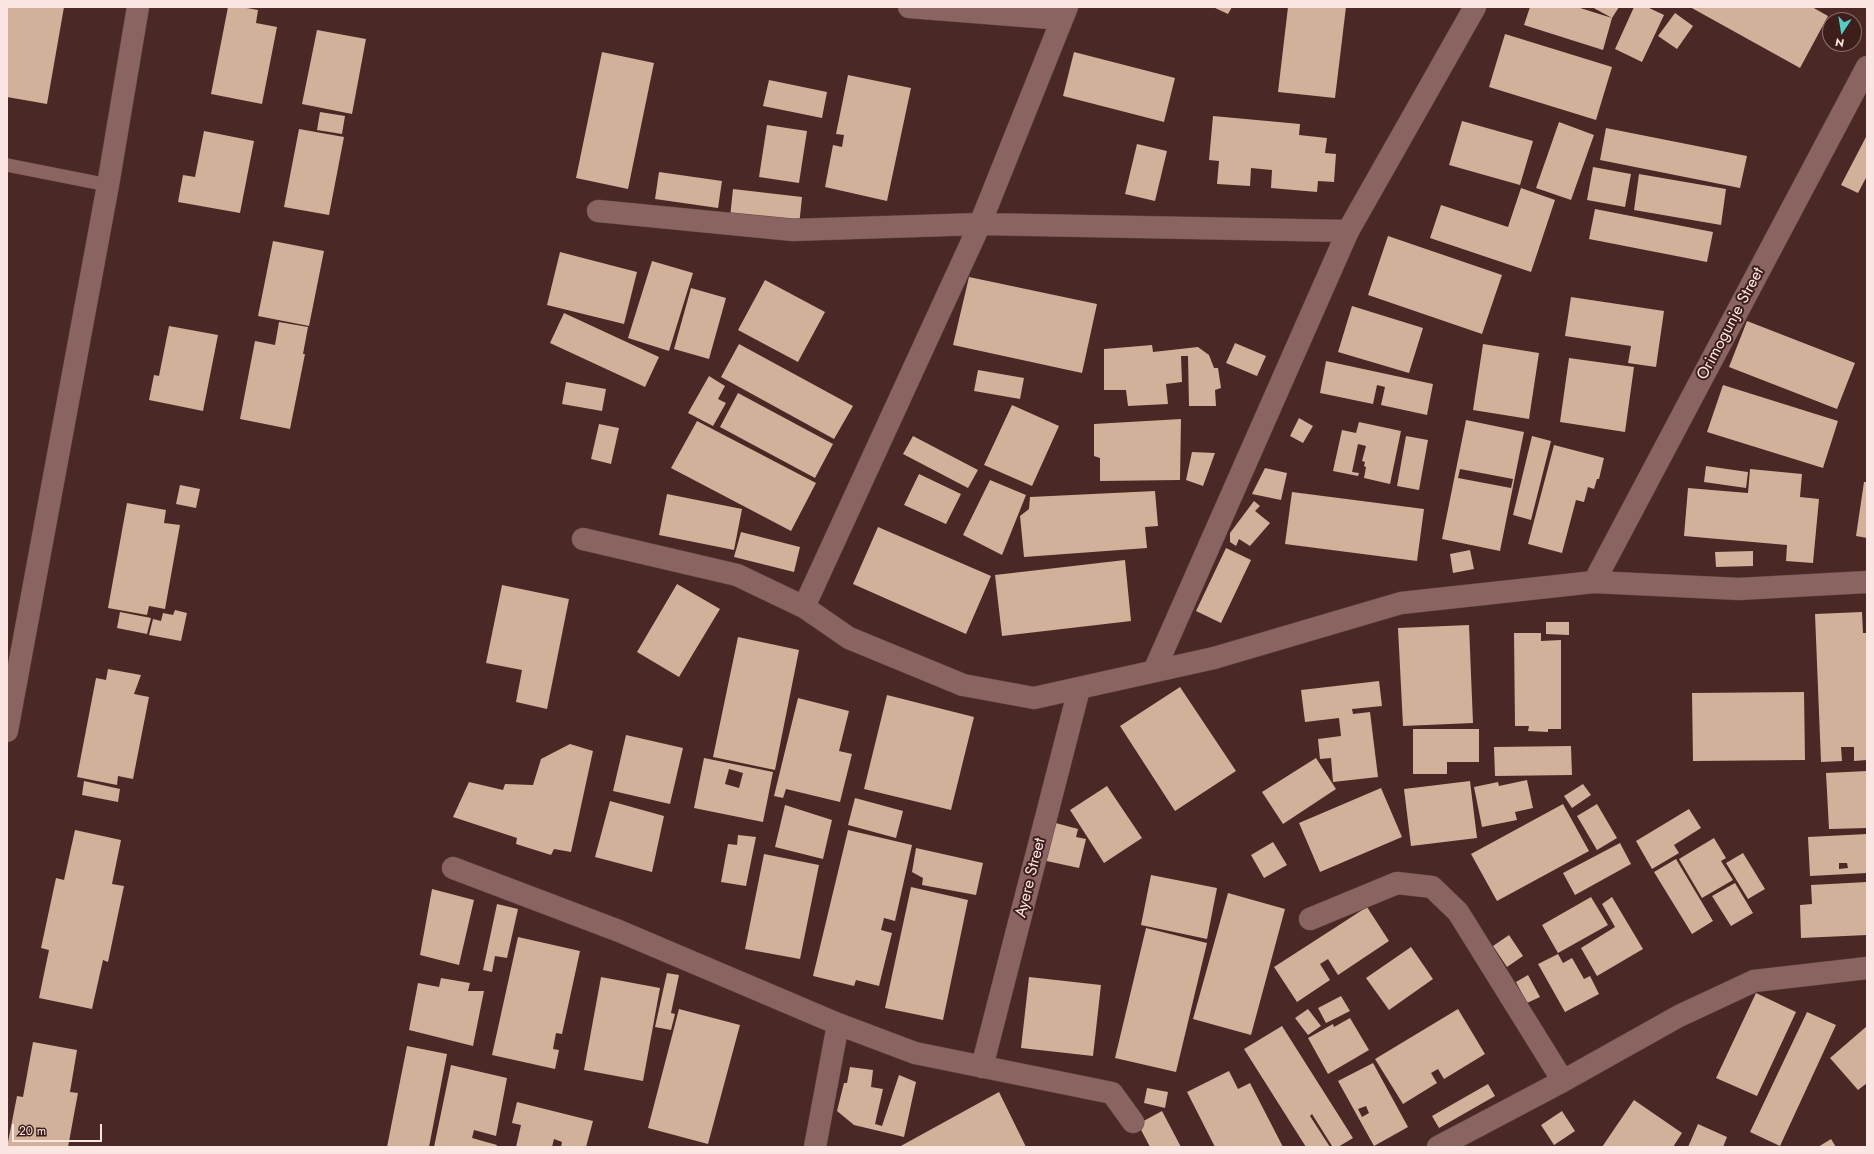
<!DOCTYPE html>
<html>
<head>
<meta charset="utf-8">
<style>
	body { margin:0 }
	#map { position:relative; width:1874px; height:1154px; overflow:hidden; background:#492825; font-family:Jost,sans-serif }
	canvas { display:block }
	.frame { position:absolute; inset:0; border:8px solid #fce6e3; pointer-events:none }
	.north { position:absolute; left:1822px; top:12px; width:40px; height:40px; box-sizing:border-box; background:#3e1e1b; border:1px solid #8a6e6b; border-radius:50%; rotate:192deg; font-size:11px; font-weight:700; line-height:16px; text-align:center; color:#fce6e3 }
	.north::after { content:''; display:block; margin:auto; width:14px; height:18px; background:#54cdc8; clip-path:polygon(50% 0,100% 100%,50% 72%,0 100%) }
	.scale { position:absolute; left:12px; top:1124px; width:90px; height:18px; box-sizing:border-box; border:2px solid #fce6e3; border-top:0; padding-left:5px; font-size:12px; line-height:14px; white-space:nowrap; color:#fce6e3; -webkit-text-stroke:3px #3e1e1b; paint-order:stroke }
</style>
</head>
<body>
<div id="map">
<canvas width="1874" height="1154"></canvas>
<div class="frame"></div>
<div class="north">N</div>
<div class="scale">20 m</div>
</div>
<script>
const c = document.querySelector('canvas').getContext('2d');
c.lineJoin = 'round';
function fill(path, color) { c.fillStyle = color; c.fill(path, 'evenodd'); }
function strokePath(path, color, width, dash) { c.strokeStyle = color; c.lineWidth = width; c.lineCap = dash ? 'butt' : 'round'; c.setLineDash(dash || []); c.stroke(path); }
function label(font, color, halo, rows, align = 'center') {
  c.font = font + ' Jost,sans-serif'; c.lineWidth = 4; c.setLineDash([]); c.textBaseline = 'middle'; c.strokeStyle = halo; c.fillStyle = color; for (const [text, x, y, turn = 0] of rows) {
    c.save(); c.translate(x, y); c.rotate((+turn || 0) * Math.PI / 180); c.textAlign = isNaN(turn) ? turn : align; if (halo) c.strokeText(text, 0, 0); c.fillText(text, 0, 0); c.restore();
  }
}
const building = new Path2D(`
	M8,7H64L47,104L7,97Z
	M228,7H241L258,10L256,23L277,27L262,104L211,94Z
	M1213,7H1232L1228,14Z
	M1288,7H1346L1335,98L1278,92Z
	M1530,7H1577L1612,18L1592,7H1619L1612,18L1603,50L1524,25Z
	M1634,7H1647L1664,15L1642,62L1615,49Z
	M1690,7H1812L1828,16L1800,68Z
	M1675,13L1693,26L1677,49L1658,36Z
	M317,30L366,39L352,114L302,104Z
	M1505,34L1612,67L1596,120L1489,87Z
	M602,52L654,63L628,189L576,178Z
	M1074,52L1175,78L1164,122L1063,96Z
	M848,75L911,88L887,201L825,187L833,145L842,147L844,135L836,134Z
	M769,80L827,92L822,118L763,106Z
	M320,112L345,116L342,134L317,130Z
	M1213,116L1300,124L1299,135L1327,138L1325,153L1336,154L1334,182L1318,181L1317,192L1271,188L1272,170L1251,168L1250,186L1217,184L1219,161L1209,160Z
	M1462,121L1533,141L1520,185L1449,165Z
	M1559,122L1594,135L1571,200L1536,188Z
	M767,125L807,131L799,183L759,177Z
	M1606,128L1747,156L1740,188L1600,160Z
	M299,129L344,137L329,215L284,207Z
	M204,131L254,141L240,213L178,202L183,175L195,177Z
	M1867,135V176L1858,193L1841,185Z
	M1137,144L1167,151L1155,201L1125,194Z
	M1593,167L1631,174L1625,207L1587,200Z
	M659,172L722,181L718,208L655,199Z
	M1639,174L1726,189L1721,225L1634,210Z
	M1521,188L1555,200L1531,272L1430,238L1441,205L1508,227Z
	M733,189L802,197L799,226L730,218Z
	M1595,209L1713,232L1707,262L1589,239Z
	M1388,236L1502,275L1482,334L1368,295Z
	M273,241L324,251L309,326L258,316Z
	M560,252L637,272L624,324L547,305Z
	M652,261L693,273L669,351L628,338Z
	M969,277L1097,304L1082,373L953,345Z
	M765,280L825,312L798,362L738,330Z
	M691,288L726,298L709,359L674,349Z
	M1571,297L1664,311L1656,367L1628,363L1631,346L1565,336Z
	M1352,306L1423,328L1409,373L1338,352Z
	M564,313L659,357L645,387L550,343Z
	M1747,321L1855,363L1837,409L1729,367Z
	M279,322L308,327L303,354H305L290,429L240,419L255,341L275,345Z
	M169,326L218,335L203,411L149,400L154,375L159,376Z
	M1235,343L1266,356L1257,376L1226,363Z
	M739,344L853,406L834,439L721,377Z
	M1483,344L1539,353L1529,419L1473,410Z
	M1152,345L1153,352L1198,347L1209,355L1214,368H1218L1221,388L1215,390L1216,406H1189L1188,356H1181L1182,382L1166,384L1168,404L1128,406L1126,390H1104V349Z
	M1569,358L1634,367L1625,432L1560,422Z
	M1326,361L1433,384L1427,415L1381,405L1385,387L1377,385L1373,404L1320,393Z
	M978,370L1024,378L1020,399L974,391Z
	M709,376L725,386L718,399L726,403L713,426L688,413Z
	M566,382L606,389L602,411L562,404Z
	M1723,385L1838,421L1823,468L1707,432Z
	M738,393L833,444L815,478L720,427Z
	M1012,405L1059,426L1032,486L984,465Z
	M1299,418L1313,426L1303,443L1290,436Z
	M1181,419L1180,480L1100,481V458L1094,456V424Z
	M1466,420L1524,432L1500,551L1442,539ZM1460,469L1513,479L1511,488L1458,478Z
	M697,421L816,483L791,531L671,468Z
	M1359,422L1401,431L1390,484L1364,478L1366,467L1364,466L1365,462L1362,461L1366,446L1358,444L1352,472L1359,473L1358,476L1333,471L1342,430L1356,433Z
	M599,424L619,428L611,464L591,459Z
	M913,436L978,470L968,488L903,454Z
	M1406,436L1428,440L1419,490L1397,486Z
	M1532,436L1551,441L1531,520L1513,515Z
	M1554,445L1604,458L1599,479H1597L1594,489L1588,487L1584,502L1576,500L1562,553L1528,544Z
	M1192,452L1215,453L1203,486L1186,480Z
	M1706,466L1748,472L1746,488L1704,482Z
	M1265,468L1287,473L1281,500L1252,494Z
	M1750,469L1802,474L1800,497L1819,499L1813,563L1786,561L1787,545L1684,536L1688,488L1748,493Z
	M919,474L961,494L946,524L904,505Z
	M990,480L1026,495L1002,555L963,535Z
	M1864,482H1867V538L1856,536Z
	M180,485L200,489L196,508L176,504Z
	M1155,491L1158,526L1145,527L1147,548L1024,557L1020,516L1029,509L1030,497Z
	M1292,492L1424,509L1417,561L1285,544Z
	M667,494L742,509L734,550L659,535Z
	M1254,501L1260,506L1255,511L1270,523L1250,546L1239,539L1236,546L1230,542V533Z
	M127,503L166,510L164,523L180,525L165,609L149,606L147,615L108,608Z
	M878,527L991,576L966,634L853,584Z
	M741,532L800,547L794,572L734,557Z
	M1226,548L1251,560L1221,623L1196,611Z
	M1470,550L1474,569L1453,573L1450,554Z
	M1753,551V566L1716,567L1715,552Z
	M1125,560L1131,621L1002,636L995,575Z
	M677,584L720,609L679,677L637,652Z
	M502,585L569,599L547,709L516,702L522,670L486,663Z
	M175,610L187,613L181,641L149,635L153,619L161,621L163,613L173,615Z
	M120,612L151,618L147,634L117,628Z
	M1862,612L1863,633H1866L1867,661V700H1866L1867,760L1854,761V747H1841L1842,761L1821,762L1815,614Z
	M1546,622H1569V635L1546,634Z
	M1469,625L1473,723L1403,726L1398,628Z
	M1514,633H1541V641L1561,640V729H1548V732L1528,731L1529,726H1515Z
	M738,637L799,650L775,770L713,757Z
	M108,669L141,675L134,694L149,697L133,779L118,776L117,785L77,777L96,678L106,680Z
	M1379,681L1382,706L1352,709L1353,714L1370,712L1378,777L1333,782L1331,758L1320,759L1318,739L1341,736L1339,718L1305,722L1301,690Z
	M1180,687L1236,771L1175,811L1120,726Z
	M1804,692L1805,760L1693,761L1692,693Z
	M887,695L974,717L951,810L864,789Z
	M798,698L849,711L839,751L852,754L840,802L786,789L783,798L774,796Z
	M1413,729H1479V762H1447V774H1413Z
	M626,735L683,748L670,804L613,791Z
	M570,744L593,751L571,852L554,849L551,855L516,844L517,838L453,817L469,782L503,790L505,784L533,785L541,759Z
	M1571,746L1572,775L1495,776L1494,747Z
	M704,758L773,772L763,822L694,808ZM729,769L743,773L739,788L725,784Z
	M1316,758L1336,789L1283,824L1262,792Z
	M1867,771V828L1829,829L1826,773Z
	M1527,780L1533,808L1515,812L1517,820L1482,827L1474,787L1498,782L1499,786Z
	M84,781L120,789L118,802L82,795Z
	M1470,781L1477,838L1411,846L1404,789Z
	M1583,784L1591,795L1572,808L1564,796Z
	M1107,786L1142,838L1104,863L1070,810Z
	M1381,788L1402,837L1320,872L1299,823Z
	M855,798L903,811L896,838L848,825Z
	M610,801L664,816L652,872L595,857Z
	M1563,804L1589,851L1497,901L1471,854Z
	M1597,804L1617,838L1597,850L1577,816Z
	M785,805L832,820L823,859L775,847Z
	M1689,809L1701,828L1674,845L1679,853L1652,869L1636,841Z
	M1052,822L1078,829L1076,837L1086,839L1079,868L1042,860Z
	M75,830L121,840L112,884L124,886L108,962L103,960L92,1009L39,998L49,950L41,948L56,878L64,880Z
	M848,830L912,845L895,921L884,918L881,930L892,933L879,986L856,980L854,986L813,976Z
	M1867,834V873L1810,876L1808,837ZM1839,863H1847L1848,868L1839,869Z
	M738,835L756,837L746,886L721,882L728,844L737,845Z
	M1714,838L1726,858L1721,861L1733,880L1702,898L1679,859Z
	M1273,842L1287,865L1264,878L1251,855Z
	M1620,843L1631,864L1575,895L1563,873Z
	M916,848L983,863L976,895L922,885L923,878L912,872Z
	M1743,853L1765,889L1748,899L1726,863Z
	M764,854L819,865L800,959L745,949Z
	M1676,859L1713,921L1692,934L1654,872Z
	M1151,875L1217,888L1207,939L1141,925Z
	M1867,882V935L1801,938L1800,905L1812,904L1811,885Z
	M1735,883L1753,913L1731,926L1712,896Z
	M911,887L968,900L943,1020L885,1008Z
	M432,889L474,900L459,965L420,955Z
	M1228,893L1285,909L1251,1035L1193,1019Z
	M1591,897L1608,925L1558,953L1542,925Z
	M1612,897L1643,949L1597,976L1581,948L1615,927L1602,904Z
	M497,904L518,909L507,958L495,956L492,972L483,970Z
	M1367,907L1389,941L1338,975L1328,959L1320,964L1330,980L1297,1002L1274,967Z
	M1146,928L1207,943L1176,1072L1115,1058Z
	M1509,935L1523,956L1507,967L1493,946Z
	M518,937L580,951L562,1034L556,1033L553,1049L559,1050L555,1069L492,1055Z
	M1411,947L1433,979L1389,1010L1366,978Z
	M1558,954L1563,963L1572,958L1584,979L1590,976L1599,994L1565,1012L1538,964Z
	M667,973L679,975L671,1013L675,1014L671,1030L655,1027Z
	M1528,975L1540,997L1527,1003L1516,982Z
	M601,977L660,988L643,1081L584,1070Z
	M1029,977L1101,985L1093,1056L1021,1048Z
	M441,978L470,983L468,991H484L473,1046L409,1030L418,983L439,987Z
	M1756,993L1796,1012L1757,1096L1716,1078Z
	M1341,996L1350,1011L1326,1023L1318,1008Z
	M679,1009L740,1025L708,1144L648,1128Z
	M1308,1009L1321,1026L1308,1035L1295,1018Z
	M1458,1009L1485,1054L1444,1079L1438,1069L1431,1073L1437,1083L1403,1104L1375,1059Z
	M1807,1012L1836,1025L1780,1146L1750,1132Z
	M1350,1018L1369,1050L1328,1074L1308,1038L1333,1024L1334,1027Z
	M1282,1026L1353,1138L1338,1147H1330L1332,1146L1312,1114L1310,1116L1330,1147H1306L1244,1049Z
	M1867,1026V1083L1858,1090L1830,1058Z
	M33,1042L77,1050L70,1092L78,1093L68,1147H7L17,1096L23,1097Z
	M407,1046L447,1054L429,1147H387Z
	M1373,1063L1408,1127L1374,1146L1338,1081ZM1366,1106L1369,1113L1362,1117L1358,1109Z
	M451,1065L507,1078L496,1136L474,1130L472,1138L497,1145L496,1147H434Z
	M850,1067L873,1070L871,1087L883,1089L875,1124L882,1126L899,1075L916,1082L904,1137L854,1125L837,1111L844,1083H847Z
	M1229,1071L1238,1089L1250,1083L1283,1147H1215L1187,1092Z
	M1488,1084L1495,1096L1439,1128L1432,1116Z
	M1147,1088L1168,1092L1165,1108L1144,1103Z
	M999,1092L1026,1147H899Z
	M1634,1100L1682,1133L1673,1147H1602Z
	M517,1102L593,1121L586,1147H561L562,1142L554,1139L552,1147H516L521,1125L512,1123Z
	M1162,1111L1181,1147H1150L1138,1124Z
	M1562,1111L1575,1131L1554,1145L1541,1125Z
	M1698,1124L1727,1137L1723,1147H1688Z
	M1831,1139L1836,1147H1818Z`);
const service = new Path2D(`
	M7,165L108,185`);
const minor = new Path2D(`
	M909,7L1062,19
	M598,211L793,230L980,224L1348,231
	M583,539L737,575L804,607L849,638L963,685L1034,698L1214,658L1401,603L1594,582L1739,589L1867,582
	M1594,582L1867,67
	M804,607L980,224L1067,7
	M1154,671L1348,231L1475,7
	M7,731L108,185L138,7
	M453,868L619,931L838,1024L915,1053L1112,1093L1133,1122
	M1310,919L1397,883L1432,887L1458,912L1563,1081
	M982,1067L1079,689
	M815,1147L838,1024
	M1438,1147L1563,1081L1679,1016L1754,981L1867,968`);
const streetNames = [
	["Orimogunje Street",1731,324,-62],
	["Ayere Street",1031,878,-76]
];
fill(building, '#d1b199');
strokePath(service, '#644845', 14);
strokePath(minor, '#644845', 23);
strokePath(service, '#8a6460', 13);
strokePath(minor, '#8a6460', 22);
label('16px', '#fce6e3', '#3e1e1b', streetNames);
</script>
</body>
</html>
